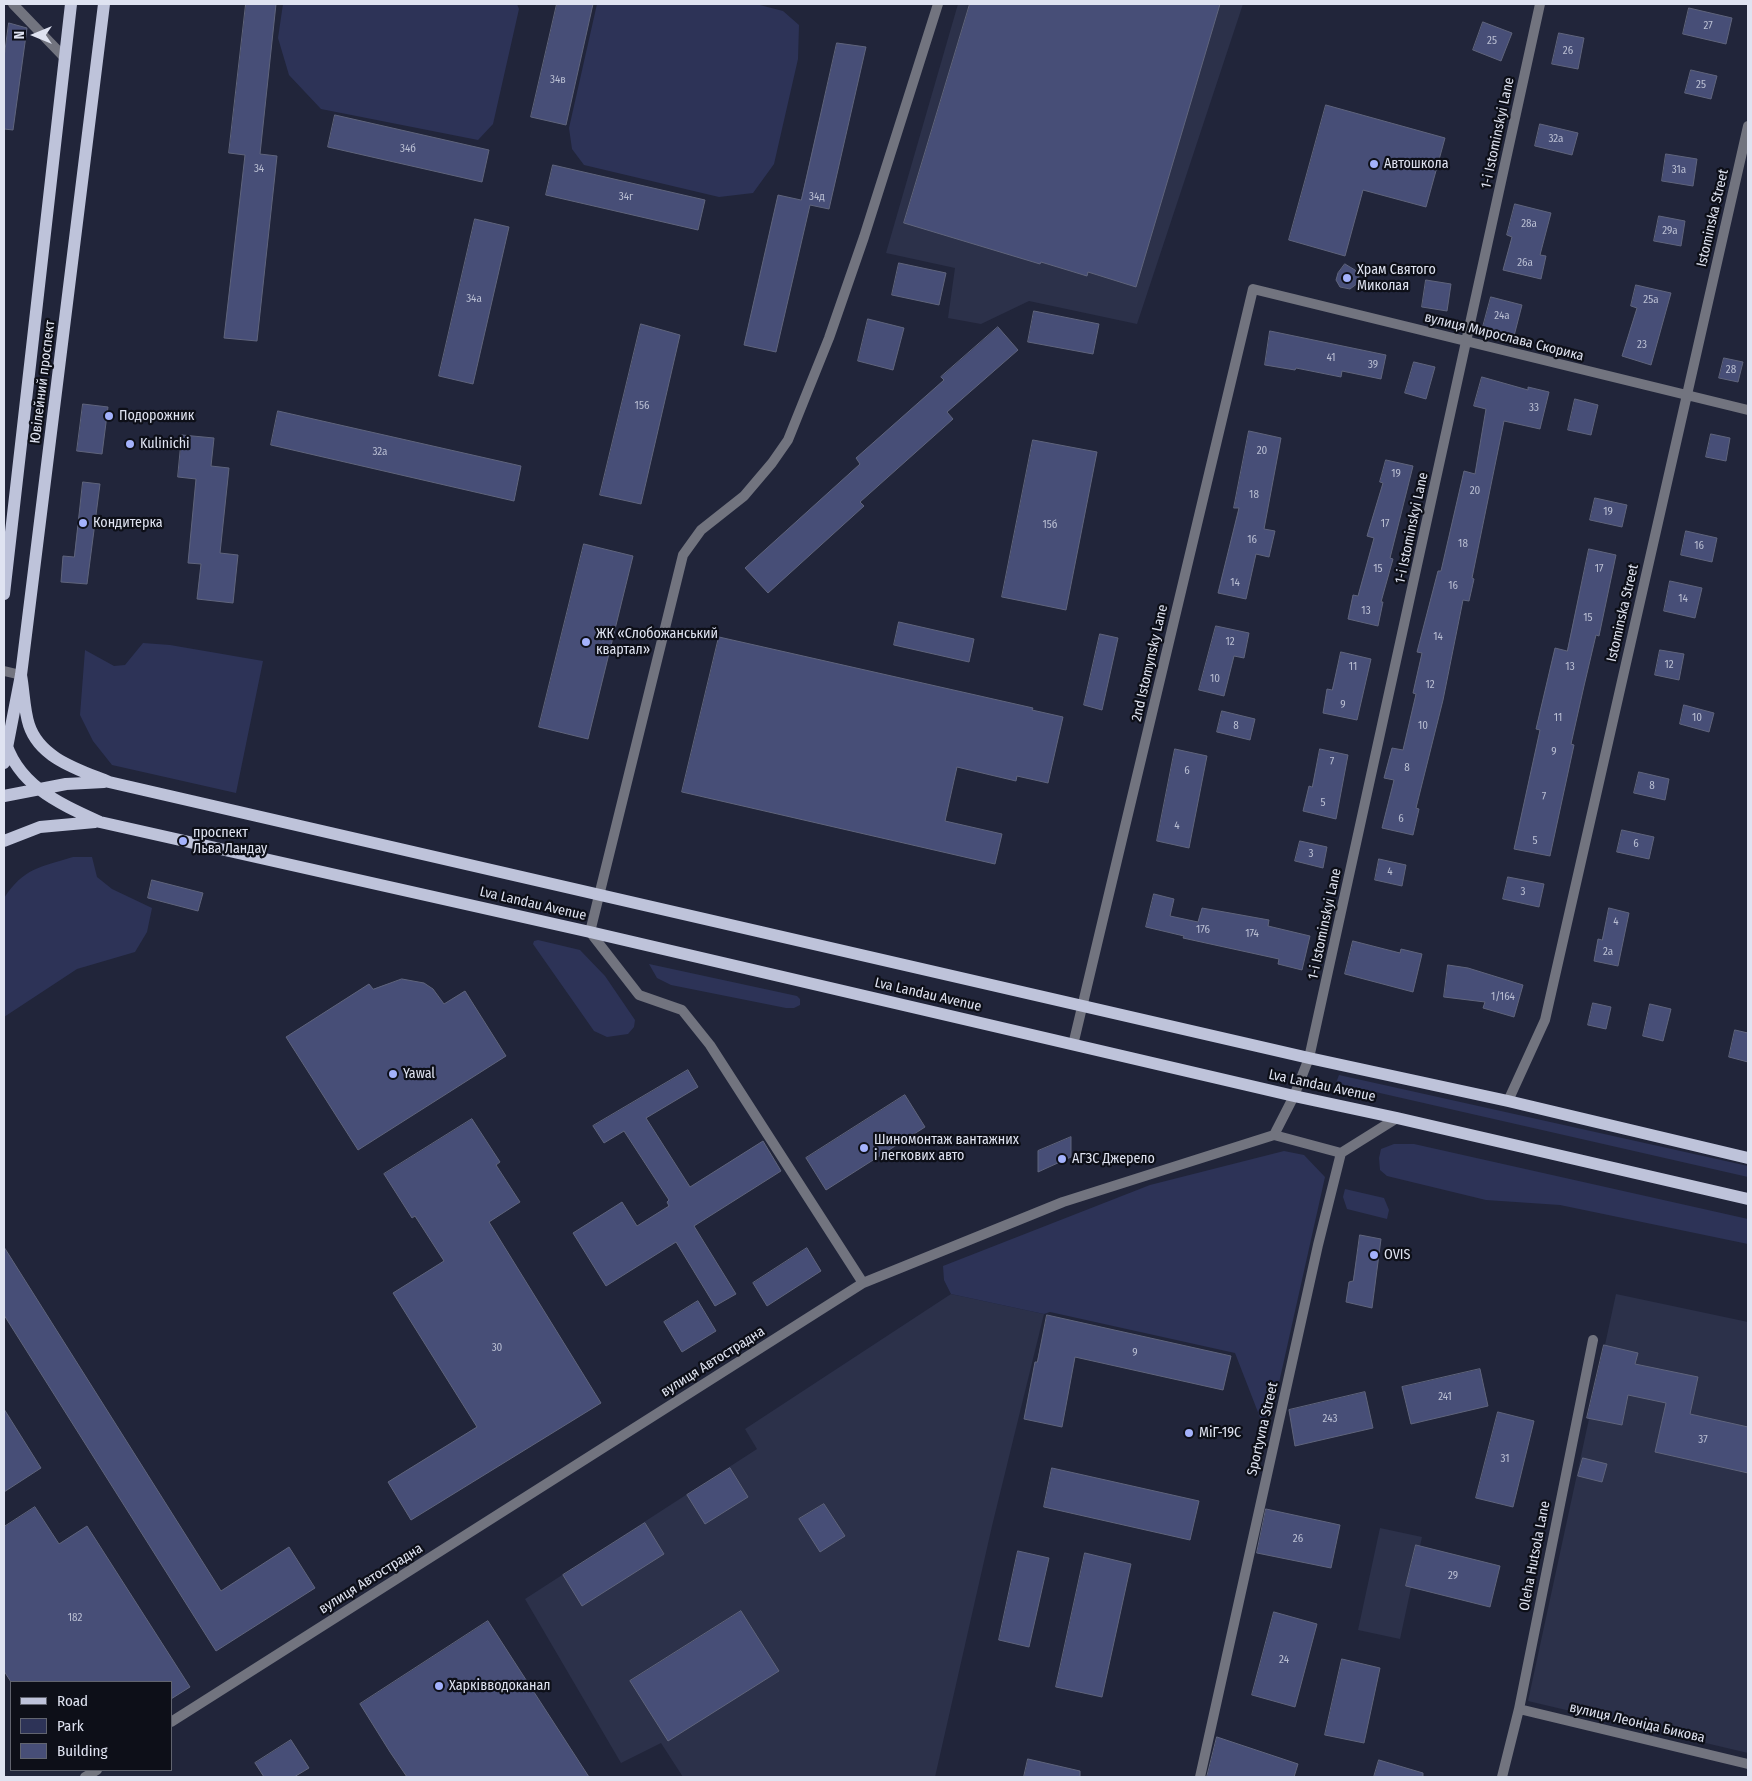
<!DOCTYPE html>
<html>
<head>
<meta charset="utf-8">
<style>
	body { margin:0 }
	#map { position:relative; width:1752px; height:1781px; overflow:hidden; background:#21253a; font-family:"Fira Sans Condensed",sans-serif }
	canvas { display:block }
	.frame { position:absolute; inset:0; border:5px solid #dfe3f1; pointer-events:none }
	.legend { position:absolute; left:10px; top:1681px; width:162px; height:90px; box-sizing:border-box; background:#0d0f18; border:1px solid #61646f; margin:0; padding:6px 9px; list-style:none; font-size:15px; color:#dfe3f1 }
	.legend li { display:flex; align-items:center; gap:10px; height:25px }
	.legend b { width:25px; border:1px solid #61646f }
	.north { position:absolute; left:10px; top:10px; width:50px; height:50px; -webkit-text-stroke:4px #0d0f18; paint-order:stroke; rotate:270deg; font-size:14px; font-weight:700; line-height:20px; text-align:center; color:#dfe3f1 }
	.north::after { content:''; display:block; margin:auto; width:18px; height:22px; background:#dfe3f1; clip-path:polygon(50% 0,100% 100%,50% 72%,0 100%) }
</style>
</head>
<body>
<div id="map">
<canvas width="1752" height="1781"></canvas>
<div class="frame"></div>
<ul class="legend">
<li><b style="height:6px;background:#bec3da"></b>Road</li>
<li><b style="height:14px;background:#2d3357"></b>Park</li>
<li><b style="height:14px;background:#474e77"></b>Building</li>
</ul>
<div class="north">N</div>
</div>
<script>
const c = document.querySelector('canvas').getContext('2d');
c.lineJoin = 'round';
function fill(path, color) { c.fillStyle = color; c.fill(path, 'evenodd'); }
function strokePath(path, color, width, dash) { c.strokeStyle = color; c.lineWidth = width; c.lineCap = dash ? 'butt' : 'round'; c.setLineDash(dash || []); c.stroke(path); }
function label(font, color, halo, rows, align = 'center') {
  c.font = font + ' "Fira Sans Condensed",sans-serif'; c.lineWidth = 4.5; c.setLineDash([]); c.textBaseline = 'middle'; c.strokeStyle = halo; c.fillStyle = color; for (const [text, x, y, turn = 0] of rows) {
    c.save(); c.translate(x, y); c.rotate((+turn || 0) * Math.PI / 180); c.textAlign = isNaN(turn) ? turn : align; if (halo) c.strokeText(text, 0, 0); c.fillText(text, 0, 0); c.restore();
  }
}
const built = new Path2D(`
	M958,4H1243L1137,324L1029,301L981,324L948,318L955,268L886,253Z
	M951,1294L1044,1314L992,1526L935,1777H683L661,1743L621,1763L525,1599L757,1449L745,1429Z
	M1616,1294L1748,1322V1753L1528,1701Z
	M1380,1528L1422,1537L1400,1639L1358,1630Z`);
const green = new Path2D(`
	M283,4H517L519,9L493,124L478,140L321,109L289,75L278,38Z
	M597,4H756L783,11L799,25L798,59L774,164L753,193L719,197L584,165L572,149L569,128Z
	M143,643L170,645L263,661L236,793L112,765L93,741L80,715L85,650L114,666L125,665Z
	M73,857H92L97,877L112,889L152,908L147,932L135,952L77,969L4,1017V898C24,868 40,867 73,857Z
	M538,940L580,950L605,976L635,1020L634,1027L628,1034L607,1037L594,1031L533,944L534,941Z
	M649,964L797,996L800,999V1005L794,1008H786L671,985L657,978Z
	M1339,1075L1748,1166V1177L1336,1083Z
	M1394,1144H1414L1748,1219V1244L1560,1205L1486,1200L1387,1176L1380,1170L1379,1158L1381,1149Z
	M1284,1151L1304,1155L1325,1177L1272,1414L1261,1420L1235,1353L1050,1312L1044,1314L951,1294L944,1280L943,1266L1150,1185Z
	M1345,1189L1384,1198L1389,1210L1387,1219L1347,1209L1343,1197Z`);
const building = new Path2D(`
	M246,4H276L260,154L277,156L257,341L224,338L245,155L229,153Z
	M557,4H593L566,125L531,117Z
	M970,4H1220L1136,287L1088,272L1087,276L1041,262L1040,264L904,223Z
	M1689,8L1732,18L1726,44L1683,34Z
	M1483,22L1512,33L1501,61L1473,50Z
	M9,23L27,28L13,130L4,129V58Z
	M1559,33L1584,38L1578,69L1552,64Z
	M837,43L866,47L829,209L810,205L776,352L744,345L778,195L801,200Z
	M1691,70L1717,76L1711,99L1685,93Z
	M1326,105L1445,138L1426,207L1363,190L1345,256L1289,240Z
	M335,115L489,150L482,182L328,147Z
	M1540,124L1578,133L1572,155L1535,146Z
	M1666,154L1697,159L1693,186L1662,181Z
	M553,165L705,200L698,230L546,195Z
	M1515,204L1551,213L1540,255L1546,256L1541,279L1503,270L1512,237L1507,235Z
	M1659,216L1685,221L1681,246L1654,241Z
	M475,219L509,227L473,384L439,376Z
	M899,263L946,273L939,305L892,295Z
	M1345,264L1355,270L1359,276L1358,283L1350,289L1340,287L1336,280L1338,273Z
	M1426,280L1451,284L1447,311L1422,307Z
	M1636,285L1671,293L1651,365L1622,356L1637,308L1631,306Z
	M1491,297L1522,305L1514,336L1483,327Z
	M1034,311L1099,324L1093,354L1028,342Z
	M868,319L904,328L893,370L858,361Z
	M641,324L680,335L641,504L600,495Z
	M998,327L1018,350L947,412L953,419L860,502L864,506L768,593L745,568L860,464L856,458L944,380L941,377Z
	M1270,331L1386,355L1381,379L1342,371L1341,377L1296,368L1295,370L1265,365Z
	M1724,358L1743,362L1738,382L1719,378Z
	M1414,362L1435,367L1426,399L1405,393Z
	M1482,377L1528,390V387L1549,392L1540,429L1504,421L1472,578L1474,579L1469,601L1463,600L1443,700L1416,808L1419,809L1413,835L1382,828L1394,780L1384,778L1392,748L1403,750L1416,694L1413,693L1422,653L1417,652L1438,571H1441L1464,471L1475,474L1486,409L1474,406Z
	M1575,399L1598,405L1591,435L1568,430Z
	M83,404L108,407L102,454L77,451Z
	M278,411L521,466L514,501L271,445Z
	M1249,431L1281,438L1264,529L1275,531L1269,557L1256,554L1246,599L1218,593L1239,508H1234Z
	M1711,434L1730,438L1726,461L1706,457Z
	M182,435L214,438L211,466L229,468L220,553L238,555L233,603L197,599L201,564L188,563L196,479L178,477Z
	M1033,440L1097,452L1066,610L1002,597Z
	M1386,460L1413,466L1390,558L1393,559L1381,602H1383L1378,626L1348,619L1353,595L1358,596L1374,538L1367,536L1383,483L1380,482Z
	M83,482L100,484L87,584L61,582L63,556L74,557Z
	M1595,498L1627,505L1622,527L1590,520Z
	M1686,531L1717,538L1712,562L1681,555Z
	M584,544L633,556L588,739L539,727Z
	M1589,549L1616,555L1599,636L1596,635L1584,686L1571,744L1574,745L1550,856L1514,849L1540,730L1536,729L1555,648L1567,651Z
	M1670,581L1702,588L1695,618L1664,611Z
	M899,622L974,639L969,662L894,645Z
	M1216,626L1249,633L1244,658L1234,656L1224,696L1199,690Z
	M1100,634L1118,638L1102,710L1084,705Z
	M719,637L1033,708L1032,710L1063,717L1048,783L1017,776L1016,781L957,767L945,821L1002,834L995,864L682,792Z
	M1660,650L1684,654L1679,680L1655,675Z
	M1341,652L1371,659L1357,720L1323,713L1327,689L1332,690Z
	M1684,705L1714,713L1709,732L1680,724Z
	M1222,711L1255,719L1250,740L1217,732Z
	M1175,749L1207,756L1189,848L1157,841Z
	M1320,749L1348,755L1336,819L1303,811L1309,786L1312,787Z
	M1639,772L1669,779L1665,800L1634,793Z
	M1622,830L1654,837L1649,859L1617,852Z
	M1300,841L1327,847L1323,868L1295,861Z
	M1379,859L1406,865L1402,886L1375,880Z
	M1508,877L1544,884L1539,907L1503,899Z
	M152,880L203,893L198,911L148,898Z
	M1154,894L1174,899L1170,916L1198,922L1202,908L1269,920L1268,926L1310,936L1302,970L1278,964L1279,959L1183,938L1184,936L1146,927Z
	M1609,908L1629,913L1618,966L1594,961L1598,939L1602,940Z
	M1353,941L1400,953L1401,949L1422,954L1413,992L1345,974Z
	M1448,965L1468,968L1523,985L1514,1017L1483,1008L1485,1002L1444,997Z
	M402,979L424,983L433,989L444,1004L465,991L506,1056L358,1150L286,1037L369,984L373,989Z
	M1593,1003L1611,1007L1606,1029L1588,1025Z
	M1650,1004L1671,1009L1663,1041L1643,1036Z
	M1735,1030L1748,1033V1062L1729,1057Z
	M688,1070L698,1087L646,1118L690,1187L763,1141L781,1171L694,1226L736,1294L715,1306L676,1242L606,1286L573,1233L622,1202L637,1226L669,1206L667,1202L669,1200L624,1131L604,1143L593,1126Z
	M905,1095L925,1127L826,1190L806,1158Z
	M472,1119L500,1162L496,1165L520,1202L489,1222L601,1403L411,1520L388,1482L477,1427L393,1293L444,1261L415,1216L412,1218L384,1174Z
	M1071,1137V1157L1038,1172V1151Z
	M1360,1235L1381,1239L1372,1308L1346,1302L1349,1282L1353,1281Z
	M4,1247L221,1591L289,1547L315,1588L216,1651L4,1315Z
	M807,1248L821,1271L767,1306L753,1283Z
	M698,1301L716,1331L682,1352L664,1322Z
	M1047,1315L1231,1356L1223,1390L1075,1357L1062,1427L1024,1419L1035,1362H1037Z
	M1604,1345L1638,1353L1635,1364L1698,1377L1690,1414L1748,1427V1473L1655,1452L1666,1403L1628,1395L1622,1425L1587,1418Z
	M1480,1369L1488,1406L1411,1424L1402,1387Z
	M1365,1392L1373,1428L1295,1446L1289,1410Z
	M4,1409L41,1468L4,1492Z
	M1498,1412L1534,1421L1513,1507L1476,1498Z
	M1583,1458L1607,1464L1602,1482L1578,1476Z
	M730,1468L748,1497L705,1524L687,1495Z
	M1052,1468L1199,1501L1190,1540L1044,1507Z
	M824,1504L845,1536L820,1552L799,1519Z
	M35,1507L59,1544L87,1526L190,1687L171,1699V1682H11L4,1671V1527Z
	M1266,1509L1340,1525L1331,1568L1257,1553Z
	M645,1523L664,1554L582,1606L563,1575Z
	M1416,1545L1500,1566L1490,1607L1406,1586Z
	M1018,1551L1049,1558L1029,1647L999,1640Z
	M1085,1553L1131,1564L1102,1697L1056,1687Z
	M741,1611L779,1671L668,1741L630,1681Z
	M1274,1612L1317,1624L1295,1707L1252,1695Z
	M488,1621L519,1669L589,1777H407L390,1752L360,1704Z
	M1342,1659L1380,1668L1364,1743L1325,1735Z
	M1217,1737L1298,1764L1294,1777H1207Z
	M291,1740L309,1768L294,1777H264L255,1763Z
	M1028,1759L1080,1771V1777H1024Z
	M1379,1760L1423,1773V1777H1374Z`);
const street = new Path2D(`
	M13,4L64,57
	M4,671L21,675
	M1073,1045L1253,289L1748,410
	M1508,1101L1545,1020L1748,126
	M1274,1135L1341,1153
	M863,1283L710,1045L682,1010L639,995L590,932L683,555L701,530L744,496L772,463L788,440L829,338L864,237L938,4
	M1519,1709L1748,1764
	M171,1722L863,1283L1063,1202L1274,1135L1294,1096L1309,1058L1540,4
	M85,1777L97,1770
	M1200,1777L1318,1245L1341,1153L1397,1118
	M1502,1777L1519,1709L1593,1340`);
const primary = new Path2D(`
	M4,594L71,4
	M21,675C24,691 24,710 29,725C40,759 80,770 109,782L1309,1058L1508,1101L1748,1158
	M4,736C15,784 58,803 100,822L590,932L1294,1096L1397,1118L1748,1199
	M4,763L21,675L104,4
	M4,796L66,784L104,782
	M4,841L40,827L95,822`);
const markers = [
	[1374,164,5,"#a4b2fc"],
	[1347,278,5,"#a4b2fc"],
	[109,416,5,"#a4b2fc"],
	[130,444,5,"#a4b2fc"],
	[83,523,5,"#a4b2fc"],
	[586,642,5,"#a4b2fc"],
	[183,841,5,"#a4b2fc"],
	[393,1074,5,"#a4b2fc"],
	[864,1148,5,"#a4b2fc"],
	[1062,1159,5,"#a4b2fc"],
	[1374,1255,5,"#a4b2fc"],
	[1189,1433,5,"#a4b2fc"],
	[439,1686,5,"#a4b2fc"]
];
const numberNames = [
	["27",1708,26],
	["25",1492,41],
	["26",1568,51],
	["34в",558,80],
	["25",1701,85],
	["32а",1556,139],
	["34б",408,149],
	["34",259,169],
	["31а",1679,170],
	["34г",626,197],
	["34д",817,197],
	["28а",1529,224],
	["29а",1670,231],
	["26а",1525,263],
	["34а",474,299],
	["25а",1651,300],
	["24а",1502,316],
	["23",1642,345],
	["41",1331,358],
	["39",1373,365],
	["28",1731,370],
	["156",642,406],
	["33",1534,408],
	["20",1262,451],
	["32а",380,452],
	["19",1396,474],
	["20",1475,491],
	["18",1254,495],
	["19",1608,512],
	["17",1385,524],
	["15б",1050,525],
	["16",1252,540],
	["18",1463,544],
	["16",1699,546],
	["15",1378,569],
	["17",1599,569],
	["14",1235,583],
	["16",1453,586],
	["14",1683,599],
	["13",1366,611],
	["15",1588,618],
	["14",1438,637],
	["12",1230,642],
	["12",1669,665],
	["11",1353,667],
	["13",1570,667],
	["10",1215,679],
	["12",1430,685],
	["9",1343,705],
	["11",1558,718],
	["10",1697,718],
	["8",1236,726],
	["10",1423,726],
	["9",1554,752],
	["7",1332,762],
	["8",1407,768],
	["6",1187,771],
	["8",1652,786],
	["7",1544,797],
	["5",1323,803],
	["6",1401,819],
	["4",1177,826],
	["5",1535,841],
	["6",1636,844],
	["3",1311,854],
	["4",1390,872],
	["3",1523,892],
	["4",1616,922],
	["176",1203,930],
	["174",1252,934],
	["2а",1608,952],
	["1/164",1503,997],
	["30",497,1348],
	["9",1135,1353],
	["241",1445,1397],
	["243",1330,1419],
	["37",1703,1440],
	["31",1505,1459],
	["26",1298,1539],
	["29",1453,1576],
	["182",75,1618],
	["24",1284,1660]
];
const streetNames = [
	["1-i Istominskyi Lane",1498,133,-78],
	["Istominska Street",1713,218,-77],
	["вулиця Мирослава Скорика",1504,337,14],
	["Ювілейний проспект",43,382,-83],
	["1-i Istominskyi Lane",1412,528,-78],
	["Istominska Street",1623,613,-77],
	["2nd Istomynsky Lane",1150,663,-77],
	["Lva Landau Avenue",533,904,13],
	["1-i Istominskyi Lane",1325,924,-78],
	["Lva Landau Avenue",928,995,13],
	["Lva Landau Avenue",1322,1086,12],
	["вулиця Автострадна",713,1362,-32],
	["Sportyvna Street",1263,1429,-77],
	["Oleha Hutsola Lane",1535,1556,-79],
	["вулиця Автострадна",371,1579,-32],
	["вулиця Леоніда Бикова",1637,1723,13]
];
const poiNames = [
	["Автошкола",1384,164],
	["Храм Святого",1357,270],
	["Миколая",1357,286],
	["Подорожник",119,416],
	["Kulinichi",140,444],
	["Кондитерка",93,523],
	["ЖК «Слобожанський",596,634],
	["квартал»",596,650],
	["проспект",193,833],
	["Льва Ландау",193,849],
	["Yawal",403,1074],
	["Шиномонтаж вантажних",874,1140],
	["і легкових авто",874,1156],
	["АГЗС Джерело",1072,1159],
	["OVIS",1384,1255],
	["МіГ-19С",1199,1433],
	["Харківводоканал",449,1686]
];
fill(built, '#2c314a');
fill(green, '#2d3357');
fill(building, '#474e77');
strokePath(building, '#5f647c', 1);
strokePath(street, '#72747f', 10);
strokePath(primary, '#bec3da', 12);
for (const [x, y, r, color] of markers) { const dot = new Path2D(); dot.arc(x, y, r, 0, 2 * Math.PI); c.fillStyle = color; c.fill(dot); strokePath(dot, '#0d0f18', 2); }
label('11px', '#b9bed2', null, numberNames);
label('14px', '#dfe3f1', '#0d0f18', streetNames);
label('14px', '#dfe3f1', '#0d0f18', poiNames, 'left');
</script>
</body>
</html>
